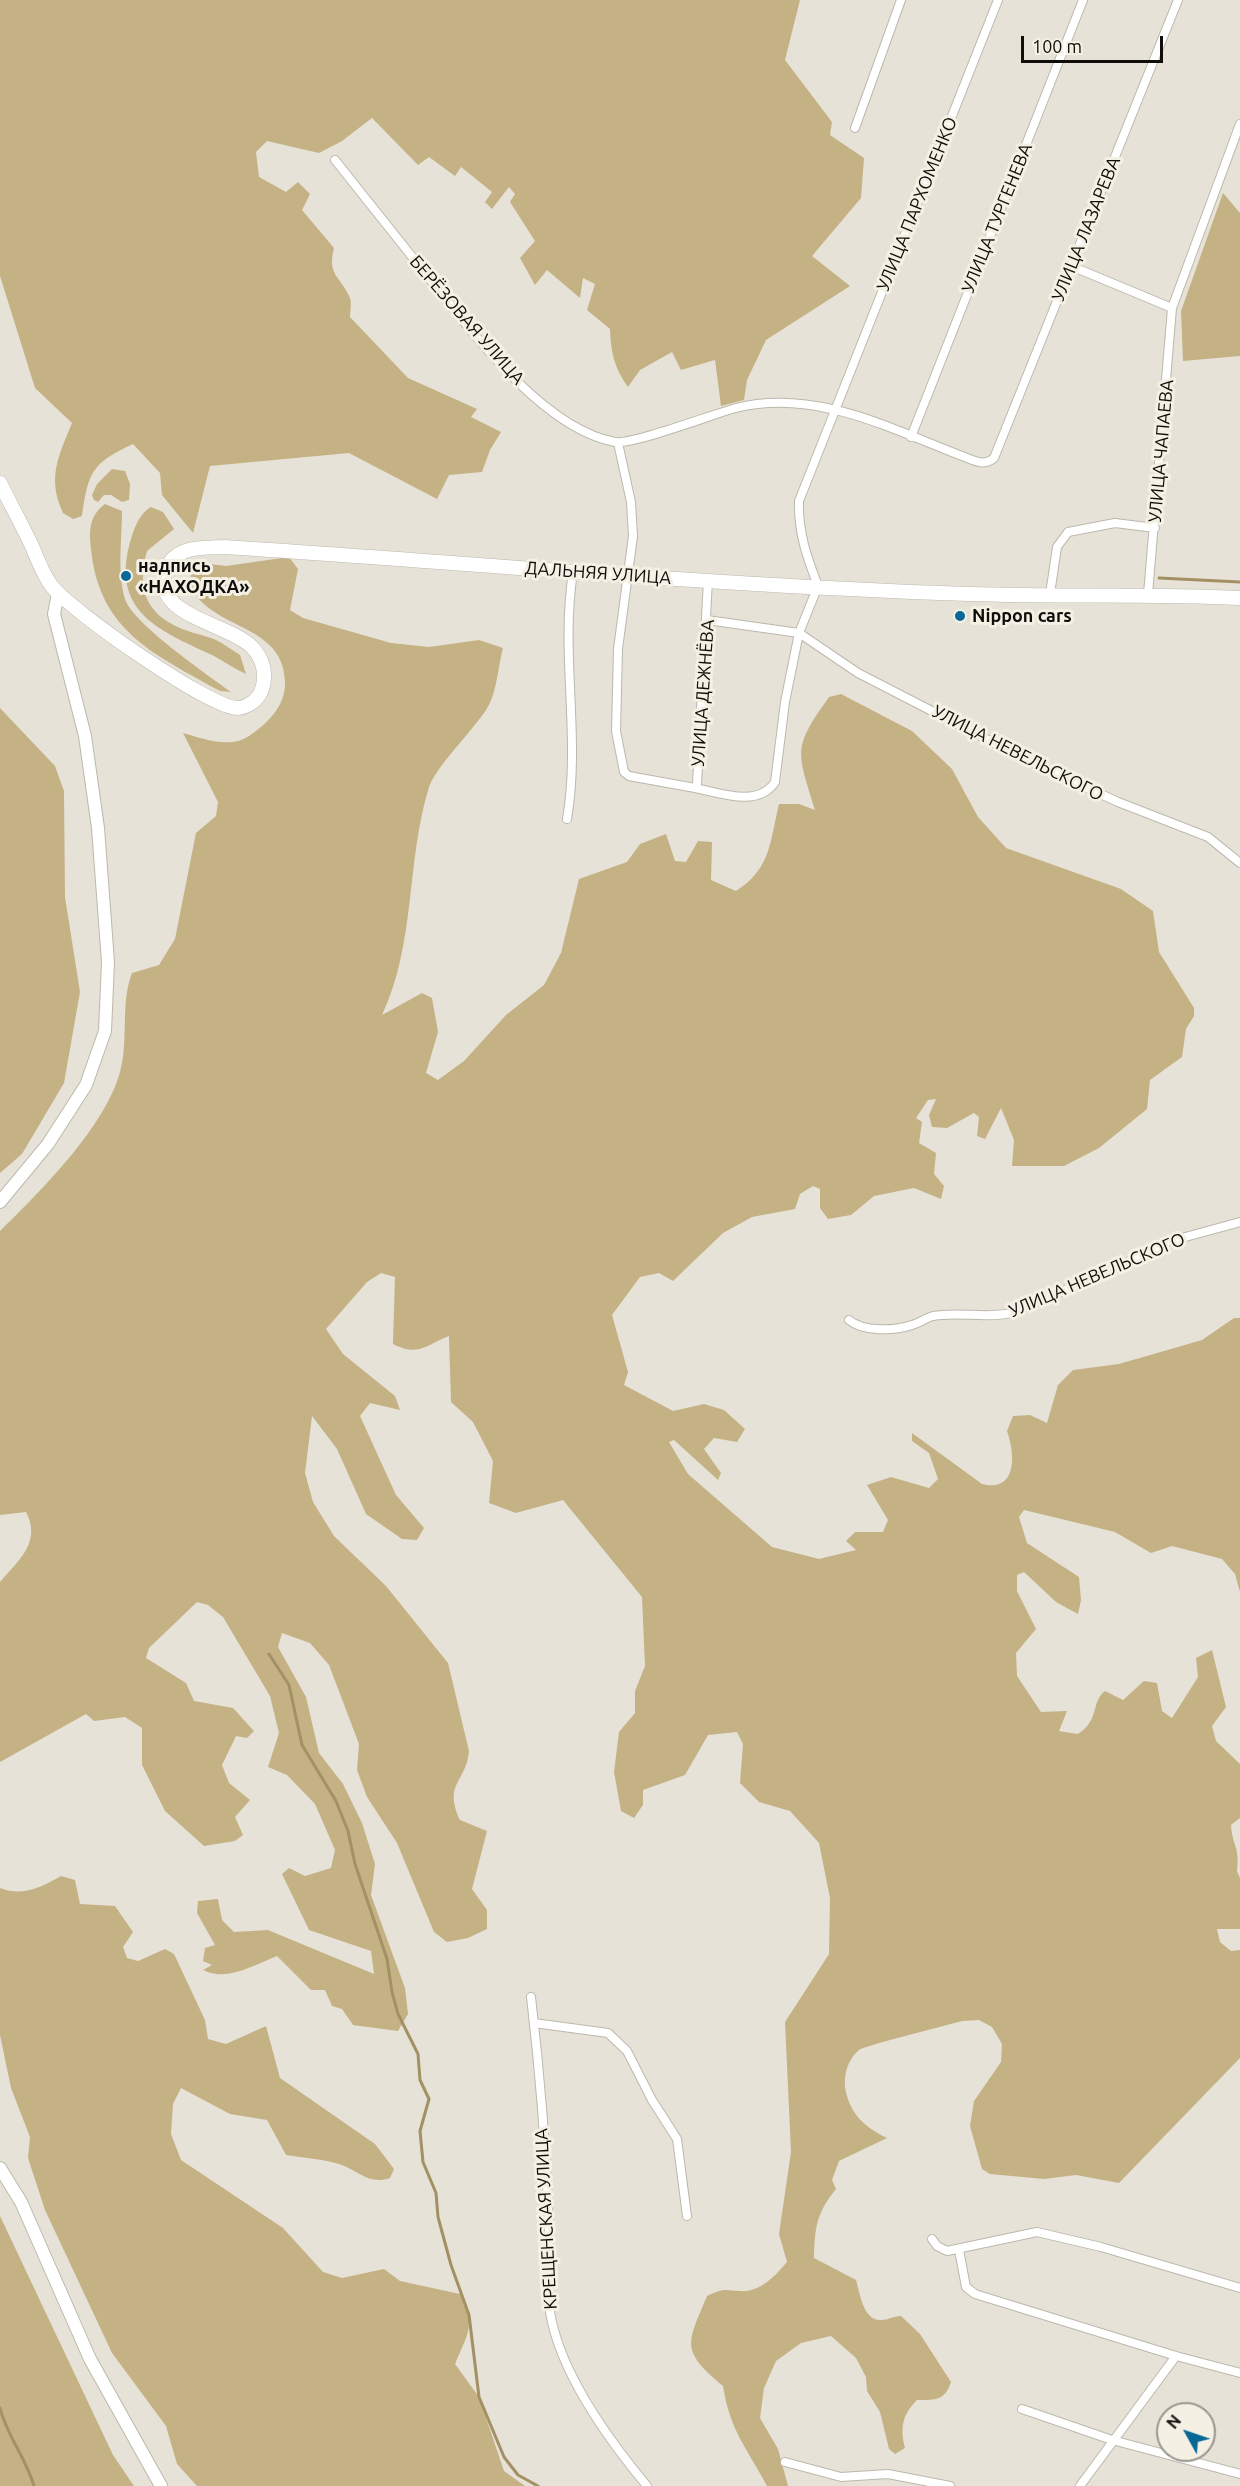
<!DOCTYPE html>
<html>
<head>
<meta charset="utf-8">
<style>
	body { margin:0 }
	#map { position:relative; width:1240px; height:2486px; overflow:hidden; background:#e7e2d7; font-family:Ubuntu,sans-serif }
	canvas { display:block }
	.north { position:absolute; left:1156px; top:2402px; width:60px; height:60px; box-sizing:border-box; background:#f4f0e4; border:2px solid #99968d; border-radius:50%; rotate:310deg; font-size:16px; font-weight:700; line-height:24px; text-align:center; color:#100e0b }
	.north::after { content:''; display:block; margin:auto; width:21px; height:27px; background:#066897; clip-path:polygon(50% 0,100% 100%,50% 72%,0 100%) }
	.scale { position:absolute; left:1021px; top:36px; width:142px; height:27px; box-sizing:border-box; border:3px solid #100e0b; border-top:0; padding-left:8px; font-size:18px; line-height:21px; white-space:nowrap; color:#100e0b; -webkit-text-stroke:4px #f4f0e4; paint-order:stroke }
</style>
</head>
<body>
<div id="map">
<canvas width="1240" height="2486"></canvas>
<div class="north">N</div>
<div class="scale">100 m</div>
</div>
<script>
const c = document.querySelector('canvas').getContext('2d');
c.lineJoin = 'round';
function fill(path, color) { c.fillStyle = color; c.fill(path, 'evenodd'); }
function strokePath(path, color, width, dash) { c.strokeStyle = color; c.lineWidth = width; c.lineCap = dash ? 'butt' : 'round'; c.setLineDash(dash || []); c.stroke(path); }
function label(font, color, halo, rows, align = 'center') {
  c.font = font + ' Ubuntu,sans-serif'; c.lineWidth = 6; c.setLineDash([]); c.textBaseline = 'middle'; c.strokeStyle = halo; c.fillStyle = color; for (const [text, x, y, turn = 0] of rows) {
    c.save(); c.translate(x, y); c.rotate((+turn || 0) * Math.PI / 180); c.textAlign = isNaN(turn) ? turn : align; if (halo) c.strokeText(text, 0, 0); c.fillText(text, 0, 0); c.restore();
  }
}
const green = new Path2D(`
	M0,0H800L785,60L832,122L830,135L864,158L861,198L812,256L850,286L766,340L747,380L744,400L721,406L715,360L681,370L672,352L640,370L628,387C614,367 611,353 610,329L587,310L595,284L583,278L580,298L547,270L535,285L520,258L535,241L510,202L515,194L509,187L492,209L485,202L492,192L461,167L455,176L429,157L418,165L372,118L342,141L319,153L267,141L256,152L259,177L286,192L298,182L310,194L302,210L334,248C327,276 340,275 350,298C352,303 350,311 350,317L408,378L477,409L471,417L501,432L490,450L482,472L449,475L437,499L349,453L210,466L193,533L162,495L160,473L133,444C92,463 88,472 82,516L73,519L63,513C47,478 58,457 72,423L35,388L0,276Z
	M1223,193L1240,213V356L1183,361L1181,311Z
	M112,469L125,471L130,484L129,500L122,502L111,495H104L98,502L94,500L92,495L97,484Z
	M105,504L122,511C122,539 117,572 125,599C132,623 208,675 231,692L220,691C156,655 99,632 91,549C89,530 89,516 105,504Z
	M151,507L163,512L174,529L147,551C137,585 144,613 180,628C191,633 204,635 216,640C224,644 232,650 240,655L246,674C235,669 225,662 214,656C164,632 112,615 129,546C133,533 137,515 151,507Z
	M289,557L298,569L290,610L303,618L391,643L429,647L479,640L503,648C498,666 497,694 486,710C473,730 436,767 429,787C406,861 416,944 382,1015L422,993L432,998L438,1032L426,1073L438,1080L464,1061L506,1015L544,985L561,953L579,879L627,862L640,844L666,834L675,861L686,862L698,841L712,842L711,880L736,891C771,869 770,841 779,804H799L815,810C797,750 792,749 829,697L841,694L912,731L952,769L978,817L1006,848L1121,889L1153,911L1159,952L1194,1008V1016L1186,1029L1182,1057L1150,1080L1147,1109L1099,1148L1064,1166H1012L1014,1140L1001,1108L985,1139L977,1136L979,1117L974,1113L947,1128L932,1127L929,1115L936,1099L928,1100L916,1118L922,1122L919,1143L936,1153L934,1174L944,1186L941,1199L914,1188L874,1196L851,1215L828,1219L820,1208V1189L813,1186L800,1194L795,1209L752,1217L723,1233L673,1281L659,1273L640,1277L612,1315L628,1372L624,1385L673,1411L704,1404L724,1410L745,1429L737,1442L714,1438L704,1449L721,1473L718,1480L674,1440L669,1442L688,1474L772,1547L819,1559L856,1550L846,1541L855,1532H883L888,1520L867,1485L891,1477L929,1488L938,1479L929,1453L912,1441V1433L982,1484C1018,1493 1015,1453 1007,1431L1013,1416L1030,1415L1047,1423L1058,1385L1073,1370L1119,1364L1202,1340L1234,1318H1240V1592L1235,1574L1222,1559L1172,1546L1151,1553L1115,1532L1024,1510L1019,1517L1027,1543L1079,1577L1081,1600L1078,1614L1056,1602L1024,1572L1017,1575V1591L1036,1629L1016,1653L1017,1676L1041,1712L1067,1711L1059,1731L1078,1734C1100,1720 1091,1701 1105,1691L1123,1700L1144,1681L1157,1683L1162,1711L1172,1718L1198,1677L1196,1658L1212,1650L1226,1707L1212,1726L1216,1741L1240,1764V1818L1231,1825C1232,1845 1240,1846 1237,1871L1240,1878V1929H1217L1220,1942L1231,1951L1240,1950V2058L1119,2183L1076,2175L1044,2179L990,2174L982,2169L970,2126L974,2101L1001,2062L1002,2044L992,2027L979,2020L962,2021C948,2025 864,2046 859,2050C846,2061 842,2080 847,2096C853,2117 868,2129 887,2138L839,2161L832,2180L836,2189C816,2214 815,2227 814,2258L856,2280C860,2293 863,2321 881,2320C888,2320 894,2316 901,2316L920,2334L951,2382C945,2401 935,2400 917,2400C902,2415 900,2428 905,2448L895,2454L889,2449L880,2412L867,2391L866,2377L856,2358L831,2336L801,2343L776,2361L764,2388L760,2418L778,2449L788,2486H767C747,2448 730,2431 723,2386C680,2350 687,2344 707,2296C725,2288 721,2290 739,2291C760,2293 775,2276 787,2262L779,2234L791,2152L785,2022L829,1954L830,1898L819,1843L790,1811L759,1802L740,1783L743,1744L737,1732L708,1735L685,1775L643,1790V1805L634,1818L621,1811L614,1772L619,1732L635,1713V1691L645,1666L642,1597L563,1500L516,1513L489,1503L493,1461L473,1422L451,1402L449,1336C426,1345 418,1357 393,1344L395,1277L381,1273L367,1282L326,1329L343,1354L395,1396L400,1410L370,1403L360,1416L396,1495L424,1528L417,1540L402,1539L366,1514L337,1449L312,1416L305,1473L313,1502L334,1536L386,1586L448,1663L469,1751C466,1783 443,1783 460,1820L487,1831L472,1889L487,1910V1929L468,1938L447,1942L434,1932L397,1843L367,1797L357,1770L359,1744L329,1665L310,1643L282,1633L278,1647L306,1697L319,1753L343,1784L362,1823L375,1864L371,1895L405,1988L408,2014L398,2031L353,2025L342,2009L332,2006L325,1990H311L277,1956C254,1965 227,1982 203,1970L212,1965L203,1961L205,1948L215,1945L197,1913L198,1901L218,1899L222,1920L234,1932L268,1930L374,1974L371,1951L309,1930L282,1874L289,1868L305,1876L331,1868L335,1850L315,1804L287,1775L268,1767L279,1733L270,1696L223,1617L208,1605L197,1602L149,1648L146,1658L186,1683L194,1701L233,1708L254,1731L247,1738L236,1736L222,1765L229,1783L250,1800L235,1817L243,1835L235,1841L204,1846L165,1811L142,1765V1728L125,1717L94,1721L86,1714L0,1762V1582C18,1561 42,1542 26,1512L0,1515V1231C41,1191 105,1127 120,1072C129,1040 120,1004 132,973L159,965L175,939L196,833L216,816L218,802L183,733C204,739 230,749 249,736C268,723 286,706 285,681C283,625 217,630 194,592C189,584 191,574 192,565L202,563L226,566Z
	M0,708L55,766L64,791L65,897L80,992L64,1083L22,1154L0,1173Z
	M61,1876L75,1880L80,1904L115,1906L133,1932L123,1947L127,1958L138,1961L165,1949L174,1954L205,2020L208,2039L226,2044L266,2026L280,2078L375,2144L394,2169L390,2178C369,2185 360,2172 342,2165C325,2159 304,2158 286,2155L267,2120L230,2114L181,2088L173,2104L171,2134L181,2160L283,2228L323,2272L342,2278L384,2269L400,2281L460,2294C477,2324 467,2335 455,2364L479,2397L504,2471L525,2486H197L177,2464L166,2426L112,2353L45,2210L28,2158L30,2137L11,2088L0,2035V1888C22,1897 42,1887 61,1876Z
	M0,2216L113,2455L134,2486H0Z`);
const stream = new Path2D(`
	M1159,578L1240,582
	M269,1654L289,1685L302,1745L336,1801L348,1831L355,1864L387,1959L392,1992L398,2014L418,2054L420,2080L429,2099L420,2131L423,2162L436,2193L438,2217L451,2265L469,2315L479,2397L504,2457L518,2475L538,2486
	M0,2408C7,2436 26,2458 34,2486`);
const street = new Path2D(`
	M998,0L799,501C798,533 807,557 818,586L799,633L858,673L1029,761L1118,802L1208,837L1240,863
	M855,128L901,0
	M335,160C365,198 395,235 425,273C470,329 541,428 615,442C632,445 713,414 736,408C815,388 891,429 962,456C973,460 984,467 994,458L1178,0
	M1071,266L1172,308
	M911,437L1083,0
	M618,443L631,502L633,536L618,649L616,731L624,772L629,776L695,788L697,784L708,580
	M1050,594L1057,547L1068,532L1115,523L1155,528
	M1148,594L1172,308L1240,124
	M695,788C720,793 758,808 775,782L785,702L799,633L707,620
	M567,819C581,738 560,654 573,572
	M849,1320C863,1332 894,1331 912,1325C919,1323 926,1318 933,1316C959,1311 985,1319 1011,1313L1112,1270L1167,1242L1240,1222
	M531,1997C540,2073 546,2149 549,2225C550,2254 545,2283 550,2312C560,2373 608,2439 647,2486
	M534,2023L608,2033L627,2051L652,2100L677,2139L687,2216
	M932,2239L937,2246L947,2251L1037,2232L1101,2247L1240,2288
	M959,2250L966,2287L975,2294L1176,2356L1240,2373
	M1022,2409L1112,2440L1240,2474
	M785,2462L841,2477L888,2474L950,2486
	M1080,2486L1176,2356`);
const secondary = new Path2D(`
	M0,1202L48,1144L86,1085L105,1031L108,962L98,828L85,736L54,614L58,593
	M0,2168L21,2202L90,2359L161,2486`);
const primary = new Path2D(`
	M0,483C10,503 21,523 31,544C37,557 42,573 51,585C69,610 211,709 238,708C249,707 259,699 262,689C267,675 263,658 252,647C231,624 149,616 166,570C175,545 203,548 225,547C473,563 721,586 969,594C1059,597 1150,594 1240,598`);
const markers = [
	[126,576,6,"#066897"],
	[960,616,6,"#066897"]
];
const streetNames = [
	["УЛИЦА ПАРХОМЕНКО",917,204,-68],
	["УЛИЦА ТУРГЕНЕВА",997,218,-68],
	["УЛИЦА ЛАЗАРЕВА",1086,229,-68],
	["БЕРЁЗОВАЯ УЛИЦА",467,320,49],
	["УЛИЦА ЧАПАЕВА",1161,451,-85],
	["ДАЛЬНЯЯ УЛИЦА",598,573,4],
	["УЛИЦА ДЕЖНЁВА",703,693,-86],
	["УЛИЦА НЕВЕЛЬСКОГО",1018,753,27],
	["УЛИЦА НЕВЕЛЬСКОГО",1097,1275,-23],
	["КРЕЩЕНСКАЯ УЛИЦА",546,2219,-93]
];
const poiNames = [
	["надпись",138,566],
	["«НАХОДКА»",138,587],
	["Nippon cars",972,616]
];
fill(green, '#c4b285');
strokePath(stream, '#a39165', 3);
strokePath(street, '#bcb8ad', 10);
strokePath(secondary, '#bcb8ad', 14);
strokePath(primary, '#bcb8ad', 15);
strokePath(street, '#fff', 8);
strokePath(secondary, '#fff', 12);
strokePath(primary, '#fff', 14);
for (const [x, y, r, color] of markers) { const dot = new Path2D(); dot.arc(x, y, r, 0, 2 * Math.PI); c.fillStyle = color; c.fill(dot); strokePath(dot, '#f4f0e4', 2); }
label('18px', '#100e0b', '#f4f0e4', streetNames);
label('bold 18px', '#100e0b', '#f4f0e4', poiNames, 'left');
</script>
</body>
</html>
